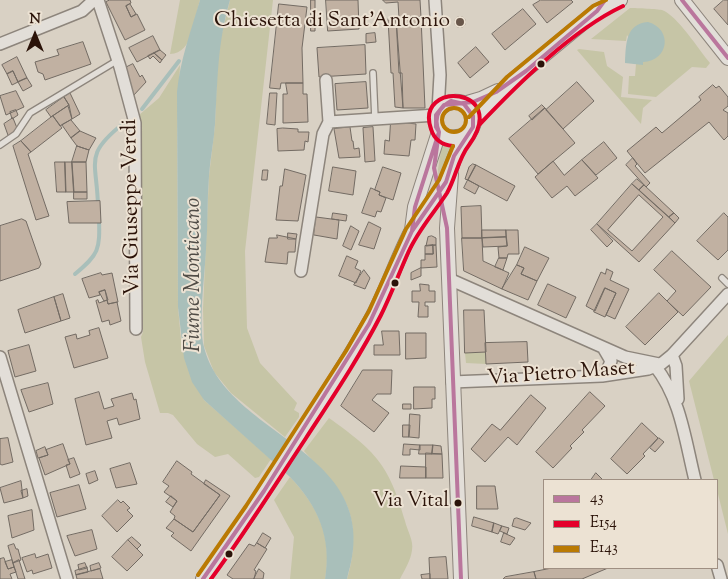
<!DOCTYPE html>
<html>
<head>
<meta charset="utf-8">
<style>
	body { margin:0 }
	#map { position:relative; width:728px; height:579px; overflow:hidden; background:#d9d1c4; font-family:"Sorts Mill Goudy",serif }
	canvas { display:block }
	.legend { position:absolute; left:543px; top:479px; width:175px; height:90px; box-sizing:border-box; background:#ece2d3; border:1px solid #9f8f82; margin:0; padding:6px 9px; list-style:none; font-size:15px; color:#2b1309 }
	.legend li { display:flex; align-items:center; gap:10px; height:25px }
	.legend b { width:25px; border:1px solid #9f8f82 }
	.north { position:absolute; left:10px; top:10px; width:50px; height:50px; -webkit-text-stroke:4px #ece2d3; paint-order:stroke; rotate:0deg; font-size:14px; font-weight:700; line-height:20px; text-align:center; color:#2b1309 }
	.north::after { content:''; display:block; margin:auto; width:18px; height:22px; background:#2b1309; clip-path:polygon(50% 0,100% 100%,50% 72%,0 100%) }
</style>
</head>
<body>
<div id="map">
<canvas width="728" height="579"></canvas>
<ul class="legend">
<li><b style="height:6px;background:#ba769d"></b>43</li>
<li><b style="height:6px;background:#e4002b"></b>E154</li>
<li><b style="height:6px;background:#ba7a03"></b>E143</li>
</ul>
<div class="north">N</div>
</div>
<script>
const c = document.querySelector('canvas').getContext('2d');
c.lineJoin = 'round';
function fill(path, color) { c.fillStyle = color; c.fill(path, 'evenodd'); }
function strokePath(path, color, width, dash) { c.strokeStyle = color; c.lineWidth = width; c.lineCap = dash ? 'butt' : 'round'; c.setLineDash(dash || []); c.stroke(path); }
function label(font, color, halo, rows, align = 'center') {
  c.font = font + ' "Sorts Mill Goudy",serif'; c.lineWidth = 4; c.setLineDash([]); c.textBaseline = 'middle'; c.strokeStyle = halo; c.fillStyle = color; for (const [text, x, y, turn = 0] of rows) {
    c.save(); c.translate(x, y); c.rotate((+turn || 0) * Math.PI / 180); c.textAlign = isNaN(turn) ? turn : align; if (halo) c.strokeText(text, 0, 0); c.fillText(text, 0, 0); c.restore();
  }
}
const green = new Path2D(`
	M180,0H200C194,19 194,53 170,54Z
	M230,0H273L245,251L247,328L260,363L297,403L294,410L299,413V417L285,437L231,393L214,372L204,346L203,309L209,176L215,125L218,49Z
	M630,8C637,8 657,9 662,10C677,15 699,50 710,63L706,68L692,67L656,97L628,94L629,76H635L636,64H643V62L627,35L626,41L591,39Z
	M579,49L604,52L607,66L623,77L621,97L652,100L643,108L641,124L577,50Z
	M180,65L177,132L178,307L181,340L204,400L271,459L259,477L255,478L228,454L215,457L197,444L173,415L168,413H160L145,362L141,337L143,332L139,115L159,98Z
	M442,144L452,147L439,184L438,169Z
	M728,335V534L717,490V480H714L689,381Z
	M486,352V364L466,363L465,353Z
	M329,418C375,451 389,464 405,521C407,530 414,541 412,550C411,560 404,571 400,579H347C355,554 357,519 342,496C332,480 317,466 304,451Z
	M290,477C318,506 333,538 325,579H290L294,537L274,500Z`);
const water = new Path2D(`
	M200,0H230C217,45 218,78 215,124C214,141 210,159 209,176C207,200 208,225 206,249C205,274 198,324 204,347C227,440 389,449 347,579H325C332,538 318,506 290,477L204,400L192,382L184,358L178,307L177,92C180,60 191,31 200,0Z
	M648,22C673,29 669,61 643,62V65L625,63C626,45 625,24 648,22Z`);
const stream = new Path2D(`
	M142,109L179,61
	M98,206C97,161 83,155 124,123
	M75,274C99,254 100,250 99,218`);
const building = new Path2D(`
	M110,0H130L131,3L126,6L131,17L137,14L145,30L125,40L106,2Z
	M311,0H315V31H311Z
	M326,0H358L359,29L328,31Z
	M383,0H420L421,17L399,18L398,2L386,3Z
	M541,0H571L573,2L547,23L533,5Z
	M724,0H728V25L714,9Z
	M130,4L136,14L131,17L126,6Z
	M279,4L307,7L302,48L303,83H281L280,89L270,88Z
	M523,9L536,24L505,50L492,34Z
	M454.5 22a5.5 5.5 0 1 1 11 0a5.5 5.5 0 1 1-11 0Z
	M421,17L425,108H403L396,18Z
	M396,18L399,73H402L403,108L395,107L393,73H391L388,19Z
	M375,33L376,42L366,43V34Z
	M153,36L160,50L137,62L129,48Z
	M83,42L91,64L45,80L43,74L38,72L35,62L59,55L57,50Z
	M365,45L366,74L319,77L317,48Z
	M476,47L489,62L470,78L458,63Z
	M160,50L166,55L162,60L154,53Z
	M154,53L162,60L160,63L153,56L150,59L148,56Z
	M17,57L27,78L18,82L13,71L7,74L2,65Z
	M133,64L140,77L142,75L146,82L133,96L125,68Z
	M13,71L18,82L12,85L7,74Z
	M27,78L32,86L23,91L18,82Z
	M366,82L368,108L337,110L335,84Z
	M577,82L594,101L563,129L546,110Z
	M286,83H303V94H307L308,122L283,123V94H287Z
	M713,85L716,88L719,86L728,97V106L723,110L728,113V136L724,140L709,122L645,173L627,151L656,127L662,133L701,100L699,97Z
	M16,91L24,107L6,115L0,96Z
	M70,93L80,114L72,119L69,105L64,97Z
	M270,93H277L275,125L267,124Z
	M64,97L69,105L51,117L46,110Z
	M542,105L545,108L532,120L529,116Z
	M68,106L72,119L60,126L53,116Z
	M545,108L575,143L538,174L509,139Z
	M16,110L18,115L12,119L10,112Z
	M53,116L62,128L31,152L21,141Z
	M13,118L17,128L9,138L4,124Z
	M71,120L80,131L71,138L62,125Z
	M391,121L416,124L415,140H411L409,156L384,154L385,140L389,141Z
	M350,127L352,141H353L354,149L359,148L360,157L339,158L334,129Z
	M373,127L375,161L365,162L363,128Z
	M283,128L298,129V132H309L308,142L305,141L304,150L278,151L277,129Z
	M80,131L96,138L89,150L77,146L71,138Z
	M21,141L31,152L28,154L49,216L36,220L13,146Z
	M604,142L617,158L596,175L582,160Z
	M77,146L89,150L86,162H72Z
	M633,158L637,164L635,166L650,183L646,187L626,165Z
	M582,160L598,178L575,196L567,186L552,198L535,177L553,161L564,175Z
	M55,162H65L66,192H57Z
	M65,162H72L74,192H66Z
	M72,162H86L87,192H74Z
	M473,164L476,165L468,180L465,179L469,167Z
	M476,165L515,186L507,201L468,180Z
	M333,167L356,171L353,195L329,191Z
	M383,167L401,173L393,200L379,195L380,192L375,190Z
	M285,169L306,175L298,221L276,220L280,186H282Z
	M263,170H268L267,180H262Z
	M637,179L644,185L639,190L632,184Z
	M468,180L479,186L475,194L464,188Z
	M632,184L675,223L639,262L597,224Z
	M644,185L674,213L669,217L639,190Z
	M371,188L380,192L379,195L386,198L381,212L377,211L375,217L362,213Z
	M74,192H87V199H74Z
	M639,195L663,217L632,251L608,230Z
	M100,201L101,223H69L67,202Z
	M481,206L482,238H462L461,207Z
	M333,213L347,215L346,221L332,219Z
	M674,213L679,218L675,223L669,217Z
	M724,213L728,217V250L718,260L697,241Z
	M316,217L339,220L337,239L314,235Z
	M22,219L26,221L41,264L39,268L0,281V226Z
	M369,222L381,228L374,249L359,245Z
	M597,224L613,241L607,247L591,230Z
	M351,226L359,231L351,250L343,246Z
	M482,230H506V237L482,238Z
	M506,230H518L519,254H508L507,258H499L498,247L507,246Z
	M288,233L297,234L296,239H288Z
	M277,235L296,239L295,252H288L287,264L265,262L269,238H277Z
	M432,236L436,238V245L426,246L428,237Z
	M506,237L507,246L483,247L482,238Z
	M462,238H482L483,261L509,273L502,289L464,271Z
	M433,245V254H425V246Z
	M433,245H436L437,267L421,268V260H425V254H433Z
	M525,247L549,258L537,281L521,274L524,268L517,265Z
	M672,251L711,287L683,316L667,301L676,291L654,270Z
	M347,256L358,261L355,268L361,271L356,283L339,276Z
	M499,258H507L503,270L495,267Z
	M517,265L524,268L521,274L537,281L528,300L502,289Z
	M421,268V276L411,280V273Z
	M607,269L613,272L610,280L629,289L615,319L606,315L616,293L605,288L595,311L586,306L601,272L605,274Z
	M364,270L370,278L365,289L354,285Z
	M101,273L102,275L112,273L118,302L108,304L105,290L99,292L100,295L89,298L82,279Z
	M420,284L429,285V291H435V302H425V306H428V317H418L419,302H412V291H420Z
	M548,284L576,297L566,318L538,305Z
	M605,288L616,293L605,317L594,312Z
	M105,290L108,300L104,301L99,292Z
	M659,293L678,312L645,345L626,327Z
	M63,294L70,318L61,321L54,297Z
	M54,297L61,321L25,333L18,310Z
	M98,300L99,303L107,300L108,304L117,302L121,321L110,325L109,320L102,322L96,301Z
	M464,310H484L486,352L465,353Z
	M99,328L108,358L74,368L65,337L76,334L77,339L90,335L89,331Z
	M382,331H399L400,355H374V345H383Z
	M406,333H426V358L406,359Z
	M527,342L528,362L486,364L485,343Z
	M29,345L36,371L15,377L8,351Z
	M363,370H392L391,394H377L372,400L389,413L374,432L341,406Z
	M48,383L53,404L29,412L21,390Z
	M414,387H435V399H432V408L414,409Z
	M99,392L104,409L114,406L111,399L132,393L134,400L136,399L140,419L119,425L117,418L107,421L112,438L86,445L75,399Z
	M590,392L605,406L582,430L584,432L570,446L572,448L553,468L536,452Z
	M531,395L546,408L517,445L508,437L485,462L471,449L492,424L500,430Z
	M403,404H411V409H403Z
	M410,414L420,415L419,438L409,437Z
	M642,423L658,438L643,454L645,456L627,474L611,459Z
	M403,425H410L409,437H403Z
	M8,438L13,462L2,465L0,464V439Z
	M659,438L664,442L655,452L650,448Z
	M63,444L70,464L45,475L39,458L48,455L46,450Z
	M404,444L420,445V450L410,449V455H403Z
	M420,445H433L432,454H419Z
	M433,445L441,446L442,454H432Z
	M45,447L48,455L38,458L36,451Z
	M426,453L442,454L443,478H426Z
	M74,458L80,474L70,478L66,465L70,464L68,460Z
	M177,461L192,472L191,474L220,495L193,532L174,519L175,516L170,512L177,501L164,492L169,486L163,482Z
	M130,463L137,484L116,488L110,469Z
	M401,466L426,467V478H400Z
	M95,471L98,480L89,484L86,474Z
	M596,473L603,480H591Z
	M206,480L230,496L191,551L171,536L174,533L166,528L174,519L193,532L220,495L204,484Z
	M21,481L23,498L4,503L0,488Z
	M79,485L86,509L57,517L50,493Z
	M477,486H495L498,509H477Z
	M27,489L28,496L23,498L21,491Z
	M171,496L177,501L173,507L166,502Z
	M118,500L121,503L123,501L130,508L127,510L133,516L117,532L102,516Z
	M32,510L34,530L12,538L8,516Z
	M474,517L494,523L492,532L472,526Z
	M517,518L531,523L525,530L512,526L514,519Z
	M494,523L502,526L498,534L492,532Z
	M502,526L509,528L507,534L500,531Z
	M92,530L97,549L75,556L67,536Z
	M263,533L271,538L265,548L257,543Z
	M504,533L515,538L510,545L501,542Z
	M132,537L141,545L137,549L128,540Z
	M128,540L143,555L127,571L112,557Z
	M257,543L267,549L254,570L256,571L254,579H233L227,575L249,544L254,546Z
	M14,544L16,549H18L21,560L13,563L8,546Z
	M35,554L36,558L48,554L52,568L33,574L32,570L27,572L22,558Z
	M446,557L448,579H430L429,558Z
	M4,558L8,569L14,567L16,572L10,574L12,579H0V559Z
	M12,560L14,567L8,569L5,562Z
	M19,560L25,579H18L13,563Z
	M85,563L87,568L79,570L78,565Z
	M99,563L101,568L91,571L90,566Z
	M87,567L88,572L76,575L75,571Z
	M552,568H608L582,579H536L534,572Z
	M100,569L103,579H77L76,575Z
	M259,569L264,573L263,579H254Z
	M534,572L536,579H503L505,577Z
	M430,574V579H422L421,575Z`);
const service = new Path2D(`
	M373,73L375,119
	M0,145L16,134L30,113L118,60
	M722,278L728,284`);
const minor = new Path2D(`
	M98,0L120,67L135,123L136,329
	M435,0L440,75L438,111
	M0,44L82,11L94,0
	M326,80L329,122L436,115
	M301,271L323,134L329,122
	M449,279L625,357L659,364
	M672,355L676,366L678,399
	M0,357L67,579
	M655,366C681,399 685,440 695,480
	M602,376L607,371L611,361L604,349
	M452,382L602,376L648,369L661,364L672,355L728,294
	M717,565L721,579`);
const tertiary = new Path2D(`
	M682,0L728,58
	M464,104L481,99L498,91
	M474,121L511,82L597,11L620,0
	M451,174L447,228L461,579
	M412,230L415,207L439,132
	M203,579C237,534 267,486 298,438C322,401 346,364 368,325C385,296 395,263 411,232C420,215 436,201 445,183C451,171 453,159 459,148C464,139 473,131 474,122C476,98 444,95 436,115C435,126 438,134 449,138L465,136`);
const bus1 = new Path2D(`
	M682,0L728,58
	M451,101L464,104L473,116V127L454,156L446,182L412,231L415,207L439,132C433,118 438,108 451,101Z
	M264,491L210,569L203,579Z
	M264,491L369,324L412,231
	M461,579L447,228L434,168L439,132L436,127V115L444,105L473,102L496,92L526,71L597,11L605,0`);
const bus2 = new Path2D(`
	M479,125C517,85 572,30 623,6
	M211,579C245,533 275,485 306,438C332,398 359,358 381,315C391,295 399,273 408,253C418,230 434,213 447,193C456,177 458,159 469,145C511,86 414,80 431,129C434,139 442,145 453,146`);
const bus3 = new Path2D(`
	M442 120a12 12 0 1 1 24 0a12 12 0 1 1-24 0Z
	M469,117L507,77L593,6L606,0
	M198,575L246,506L346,351L369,311L406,229L439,180L453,146`);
const markers = [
	[460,22,5,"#68564a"],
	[541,64,4.5,"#2b1309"],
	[395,283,4.5,"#2b1309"],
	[458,503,4.5,"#2b1309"],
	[229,554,4.5,"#2b1309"]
];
const busNames = [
	["Via Vital",449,503]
];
const poiNames = [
	["Chiesetta di Sant'Antonio",450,22]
];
const streetNames = [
	["Via Giuseppe Verdi",133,207,-91],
	["Via Pietro Maset",561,375,-4]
];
const waterNames = [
	["Fiume Monticano",195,275,-90]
];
fill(green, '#c6c5a6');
fill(water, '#a9bfba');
strokePath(stream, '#a9bfba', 4);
fill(building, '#c1b1a2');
strokePath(building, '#736b63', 1);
strokePath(service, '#8d857c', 8);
strokePath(minor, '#8d857c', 14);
strokePath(tertiary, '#8d857c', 16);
strokePath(service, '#e2ded8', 5.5);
strokePath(minor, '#e2ded8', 11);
strokePath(tertiary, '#e2ded8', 14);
strokePath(bus1, '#ba769d', 4);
strokePath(bus2, '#e4002b', 4);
strokePath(bus3, '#ba7a03', 4);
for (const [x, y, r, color] of markers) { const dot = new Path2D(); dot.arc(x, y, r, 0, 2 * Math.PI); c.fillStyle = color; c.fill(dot); strokePath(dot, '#ece2d3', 2); }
label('20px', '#2b1309', '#ece2d3', busNames, 'right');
label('21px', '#2b1309', '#ece2d3', poiNames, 'right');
label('21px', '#2b1309', '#ece2d3', streetNames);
label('italic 22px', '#504c46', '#ece2d3', waterNames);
</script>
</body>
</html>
